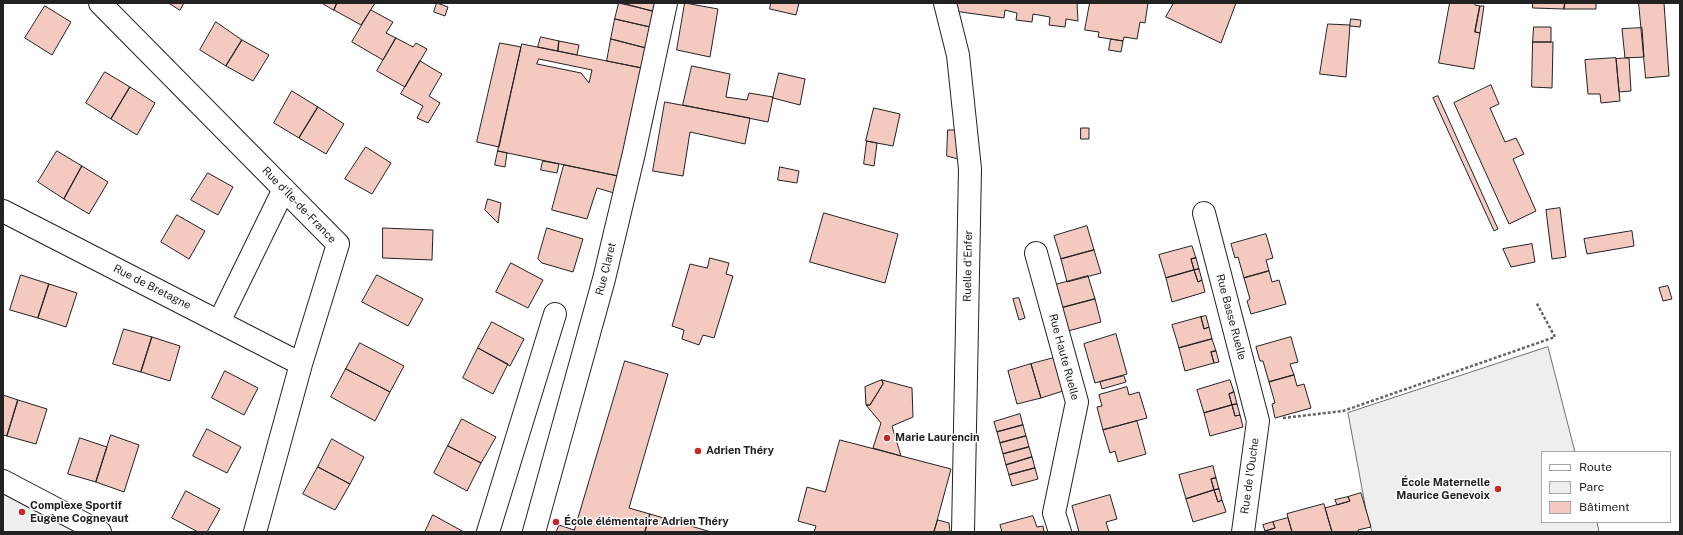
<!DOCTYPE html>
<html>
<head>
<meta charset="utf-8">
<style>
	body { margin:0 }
	#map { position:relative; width:1683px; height:535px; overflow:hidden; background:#fff; font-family:"Public Sans",sans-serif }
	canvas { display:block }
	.frame { position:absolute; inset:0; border:4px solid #222; pointer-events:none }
	.legend { position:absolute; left:1541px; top:451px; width:130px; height:72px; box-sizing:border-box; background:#fff; border:1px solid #a7a7a7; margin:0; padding:5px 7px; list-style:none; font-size:12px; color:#222 }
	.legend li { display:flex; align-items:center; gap:8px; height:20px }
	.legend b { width:20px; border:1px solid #a7a7a7 }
</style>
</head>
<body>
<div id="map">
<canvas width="1683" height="535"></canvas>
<div class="frame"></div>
<ul class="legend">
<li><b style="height:5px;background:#fff"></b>Route</li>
<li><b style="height:11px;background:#eee"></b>Parc</li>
<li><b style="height:11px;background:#f3c9c0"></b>Bâtiment</li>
</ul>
</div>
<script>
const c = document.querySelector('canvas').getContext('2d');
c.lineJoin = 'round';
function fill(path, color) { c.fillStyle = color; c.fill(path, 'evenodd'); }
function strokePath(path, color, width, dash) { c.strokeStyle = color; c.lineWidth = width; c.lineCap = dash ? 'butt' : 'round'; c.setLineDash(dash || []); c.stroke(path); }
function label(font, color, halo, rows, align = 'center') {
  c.font = font + ' "Public Sans",sans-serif'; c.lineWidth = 3; c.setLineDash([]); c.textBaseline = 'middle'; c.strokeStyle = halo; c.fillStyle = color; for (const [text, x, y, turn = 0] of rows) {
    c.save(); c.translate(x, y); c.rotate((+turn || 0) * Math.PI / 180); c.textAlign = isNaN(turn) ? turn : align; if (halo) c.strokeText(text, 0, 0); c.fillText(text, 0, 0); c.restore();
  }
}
const green = new Path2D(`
	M1548,347L1575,452H1542V522H1597L1599,532H1372L1366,510L1348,413Z
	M3,492L79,532H3Z`);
const building = new Path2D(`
	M169,3H184L180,10Z
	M322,3H337L334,10Z
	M337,3H375L361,25L334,10Z
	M437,3L448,7L445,16L434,12Z
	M619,3L653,11L650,27L615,19Z
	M623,3H655L653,11Z
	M685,3L718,9L710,57L677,50Z
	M771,3H799L796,15L770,9Z
	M952,3H1077L1078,21L1066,19L1065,27L1049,25L1050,17L1033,14L1032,22L1016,20L1017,13L1005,10L1004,18L954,11Z
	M1090,3H1148L1145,23L1140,22L1137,39L1124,37L1123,41L1098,37L1099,32L1085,30Z
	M1174,3H1236L1221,43L1166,17Z
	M1450,3H1475V5L1480,6L1475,32L1480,33L1474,69L1439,63Z
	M1533,3H1565L1564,9L1533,8Z
	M1565,3H1596V9H1564Z
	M1639,3H1664L1669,76L1646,78Z
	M45,6L71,22L52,55L25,38Z
	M1480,6H1484L1480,33L1475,32Z
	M371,10L393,22L386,33L396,38L383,60L352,42Z
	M615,19L650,27L646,48L611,39Z
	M1351,19L1361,20L1360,27L1350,26Z
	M216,22L242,40L226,66L200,50Z
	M1328,24L1350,25L1346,77L1320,74Z
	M1534,27H1551V42H1533Z
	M1642,28L1644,57L1625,58L1622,29Z
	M541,37L559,41L558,51L538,47Z
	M396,38L413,47L416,43L427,49L405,87L377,71Z
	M611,39L646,48L642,68L607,61Z
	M1111,39L1123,41L1121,52L1109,50Z
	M242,40L269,55L253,81L226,66Z
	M559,41L579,45L577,55L558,51Z
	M1533,42H1553L1552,88L1532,87Z
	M500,43L521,47L499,147L477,142Z
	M522,44L642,68L618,176L498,151ZM539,59L592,70L589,83L581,73L537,64Z
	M1616,58L1620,101L1601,103L1600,94H1588L1585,60Z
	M1629,58L1631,91L1619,92L1616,59Z
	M420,61L442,74L429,96L440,103L428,123L417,118L423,106L401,94Z
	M692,66L730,74L726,97L747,100L749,93L773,97L768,122L683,105Z
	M105,72L130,87L111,119L86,103Z
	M779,73L805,79L800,105L773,98Z
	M1491,85L1499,104L1490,108L1505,142L1516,138L1524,154L1513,159L1536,211L1509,224L1454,103Z
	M130,87L155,103L137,135L111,119Z
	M292,91L318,107L299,138L274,123Z
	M1438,96L1498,229L1494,231L1433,98Z
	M665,102L750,118L745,144L690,132L683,176L653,171Z
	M318,107L344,124L326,154L299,138Z
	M874,108L900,114L893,146L866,141Z
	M1081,128H1089V139H1081Z
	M948,130H958V159L947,156Z
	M867,141L877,143L874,166L864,164Z
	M366,147L391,163L372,194L345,179Z
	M57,151L82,166L64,199L38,182Z
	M498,151L507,153L505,167L495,165Z
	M543,161L559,164L557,173L541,170Z
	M564,165L618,176L614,193L597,188L587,219L552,210Z
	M82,166L108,182L89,214L64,199Z
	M780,167L799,171L797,183L778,180Z
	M208,173L233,187L218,215L191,200Z
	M488,199L501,203L498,223L485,210Z
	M1560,208L1566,257L1552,259L1546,210Z
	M824,213L898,234L885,283L810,262Z
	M177,215L205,231L189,259L161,242Z
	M1087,226L1094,250L1061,259L1054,236Z
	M383,228L433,230L432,260L383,258Z
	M547,228L583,239L573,272L542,263L538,259Z
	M1632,231L1634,246L1587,254L1584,239Z
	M1266,234L1273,258L1266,260L1269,271L1244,278L1238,257L1235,258L1231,244Z
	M1532,244L1535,262L1511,267L1503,249Z
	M1192,246L1196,258L1191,259L1194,270L1166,278L1159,255Z
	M1094,250L1101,273L1067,282L1061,259Z
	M710,258L729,263L726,274L733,276L714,338L703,335L699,345L682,339L684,330L672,326L690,264L707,268Z
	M1196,258L1199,269L1194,270L1191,259Z
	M511,263L543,280L528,308L496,292Z
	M1199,269L1202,280L1198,282L1194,270Z
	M1194,270L1198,282L1202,280L1205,292L1172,302L1166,278Z
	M1269,271L1272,282L1279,280L1286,304L1251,314L1247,301L1250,299L1244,278Z
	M21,275L49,284L38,318L10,310Z
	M377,275L423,299L408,326L362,302Z
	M1088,276L1095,299L1061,308L1055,285Z
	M49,284L77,293L66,327L38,318Z
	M1668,286L1672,299L1663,301L1659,288Z
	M1019,298L1025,318L1019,320L1013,299Z
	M1095,299L1101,322L1068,331L1061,308Z
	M1206,316L1209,327L1204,329L1201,317Z
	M1201,317L1204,329L1209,327L1212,339L1179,348L1172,325Z
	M492,322L524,339L510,366L478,348Z
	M124,329L152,337L141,372L113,364Z
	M1116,334L1127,374L1095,383L1084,344Z
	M152,337L180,346L170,381L141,372Z
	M1291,337L1298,362L1290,364L1294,375L1269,382L1263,361H1260L1256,347Z
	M1212,339L1216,351L1211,352L1214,363L1185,371L1179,348Z
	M360,343L404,366L390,392L346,369Z
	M478,348L508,364L493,394L463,378Z
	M1216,351L1219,362L1214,363L1211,352Z
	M1054,358L1063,391L1041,398L1031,364Z
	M625,361L668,374L629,508L650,514L645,532H556L559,525L574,530Z
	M1031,364L1041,398L1017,404L1008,371Z
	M346,369L390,392L375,421L331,397Z
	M225,371L258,388L244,415L212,398Z
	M1294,375L1297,386L1304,384L1311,408L1275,418L1272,404L1275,403L1269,382Z
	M1124,376L1126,382L1102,389L1100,382Z
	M882,380L912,388L913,417L892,426L901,456L873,448L881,423L866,405H870L883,384Z
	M882,380L883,384L870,405H866L865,387Z
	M1230,380L1234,392L1229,394L1232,405L1204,413L1197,390Z
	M1127,387L1129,395L1139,392L1147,418L1103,430L1097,407L1102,406L1099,395Z
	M1234,392L1237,404L1232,405L1229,394Z
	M3,395L18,400L7,436L3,435Z
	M18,400L47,409L36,444L7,436Z
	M1237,404L1240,415L1235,416L1232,405Z
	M1232,405L1235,416L1240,415L1243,427L1210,436L1204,413Z
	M1020,414L1023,425L997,432L994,422Z
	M462,419L496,437L481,463L448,446Z
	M1137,421L1146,454L1118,462L1115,451L1110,453L1103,430Z
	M1023,425L1026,436L1000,443L997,432Z
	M207,429L241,447L227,473L193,456Z
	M111,435L139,445L124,492L96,482Z
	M1026,436L1029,447L1003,454L1000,443Z
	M80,438L107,447L96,482L68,474Z
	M332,439L364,457L350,484L318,467Z
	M840,440L951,469L934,532H814L816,526L798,521L807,487L825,492Z
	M448,446L481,463L467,491L434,473Z
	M1029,447L1032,457L1006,465L1003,454Z
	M1032,457L1035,468L1009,475L1006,465Z
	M1213,466L1216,478L1211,479L1214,490L1186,499L1179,475Z
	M318,467L350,484L335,510L303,494Z
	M1035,468L1038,479L1012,486L1009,475Z
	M1216,478L1219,489L1214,490L1211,479Z
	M1219,489L1222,500L1218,502L1214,490Z
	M1214,490L1218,502L1222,500L1226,512L1193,522L1186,499Z
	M186,491L220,509L207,532H198L172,518Z
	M1361,493L1371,527L1358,530L1359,532H1332L1325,508L1350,501L1348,497Z
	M1110,495L1117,519L1106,522L1109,532H1079L1072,506Z
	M1348,497L1350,501L1337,505L1335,500Z
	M1324,504L1332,532H1292L1287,514Z
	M650,514L711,532H645Z
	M433,515L464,532H425Z
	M1033,516L1037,527L1043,526L1044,532H1002L1000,525Z
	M1288,518L1292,532H1265V531L1275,528L1273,522Z
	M938,520L949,523L950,532H934Z
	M1273,522L1275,528L1265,531L1263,525Z`);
const path = new Path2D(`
	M1283,418L1343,411L1555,337L1536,302`);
const street = new Path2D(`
	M100,3L338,244L301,364L255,532
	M945,3L958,55L970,169L963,532
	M3,211L301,364
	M1204,213L1258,421L1243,532
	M1036,253L1077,402L1054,513L1060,532
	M219,322L284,189
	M3,481L100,532
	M488,532L555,314
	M534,532L604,279L634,153L666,3`);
const markers = [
	[887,438,4,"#c62828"],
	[698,451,4,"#c62828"],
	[1498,489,4,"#c62828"],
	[22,512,4,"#c62828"],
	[556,522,4,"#c62828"]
];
const streetNames = [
	["Rue d'Île-de-France",299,205,46],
	["Ruelle d'Enfer",968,266,-89],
	["Rue Claret",606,269,-76],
	["Rue de Bretagne",152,287,27],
	["Rue Basse Ruelle",1231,317,75],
	["Rue Haute Ruelle",1064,357,75],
	["Rue de l'Ouche",1250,476,-82]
];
const poiNames = [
	["Marie Laurencin",895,438],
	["Adrien Théry",706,451],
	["École Maternelle",1490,483,"right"],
	["Maurice Genevoix",1490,496,"right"],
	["Complexe Sportif",30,506],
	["Eugène Cognevaut",30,519],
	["École élémentaire Adrien Théry",564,522]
];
fill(green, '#eee');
strokePath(green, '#6f6f6f', 1);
fill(building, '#f3c9c0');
strokePath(building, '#222', 1);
strokePath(street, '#222', 24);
strokePath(path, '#646464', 2.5, [3, 2]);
strokePath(street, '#fff', 22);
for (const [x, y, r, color] of markers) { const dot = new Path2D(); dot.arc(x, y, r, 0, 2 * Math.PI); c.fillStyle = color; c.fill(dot); strokePath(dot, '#fff', 1.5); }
label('11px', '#222', '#fff', streetNames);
label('bold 11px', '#222', '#fff', poiNames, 'left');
</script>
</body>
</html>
